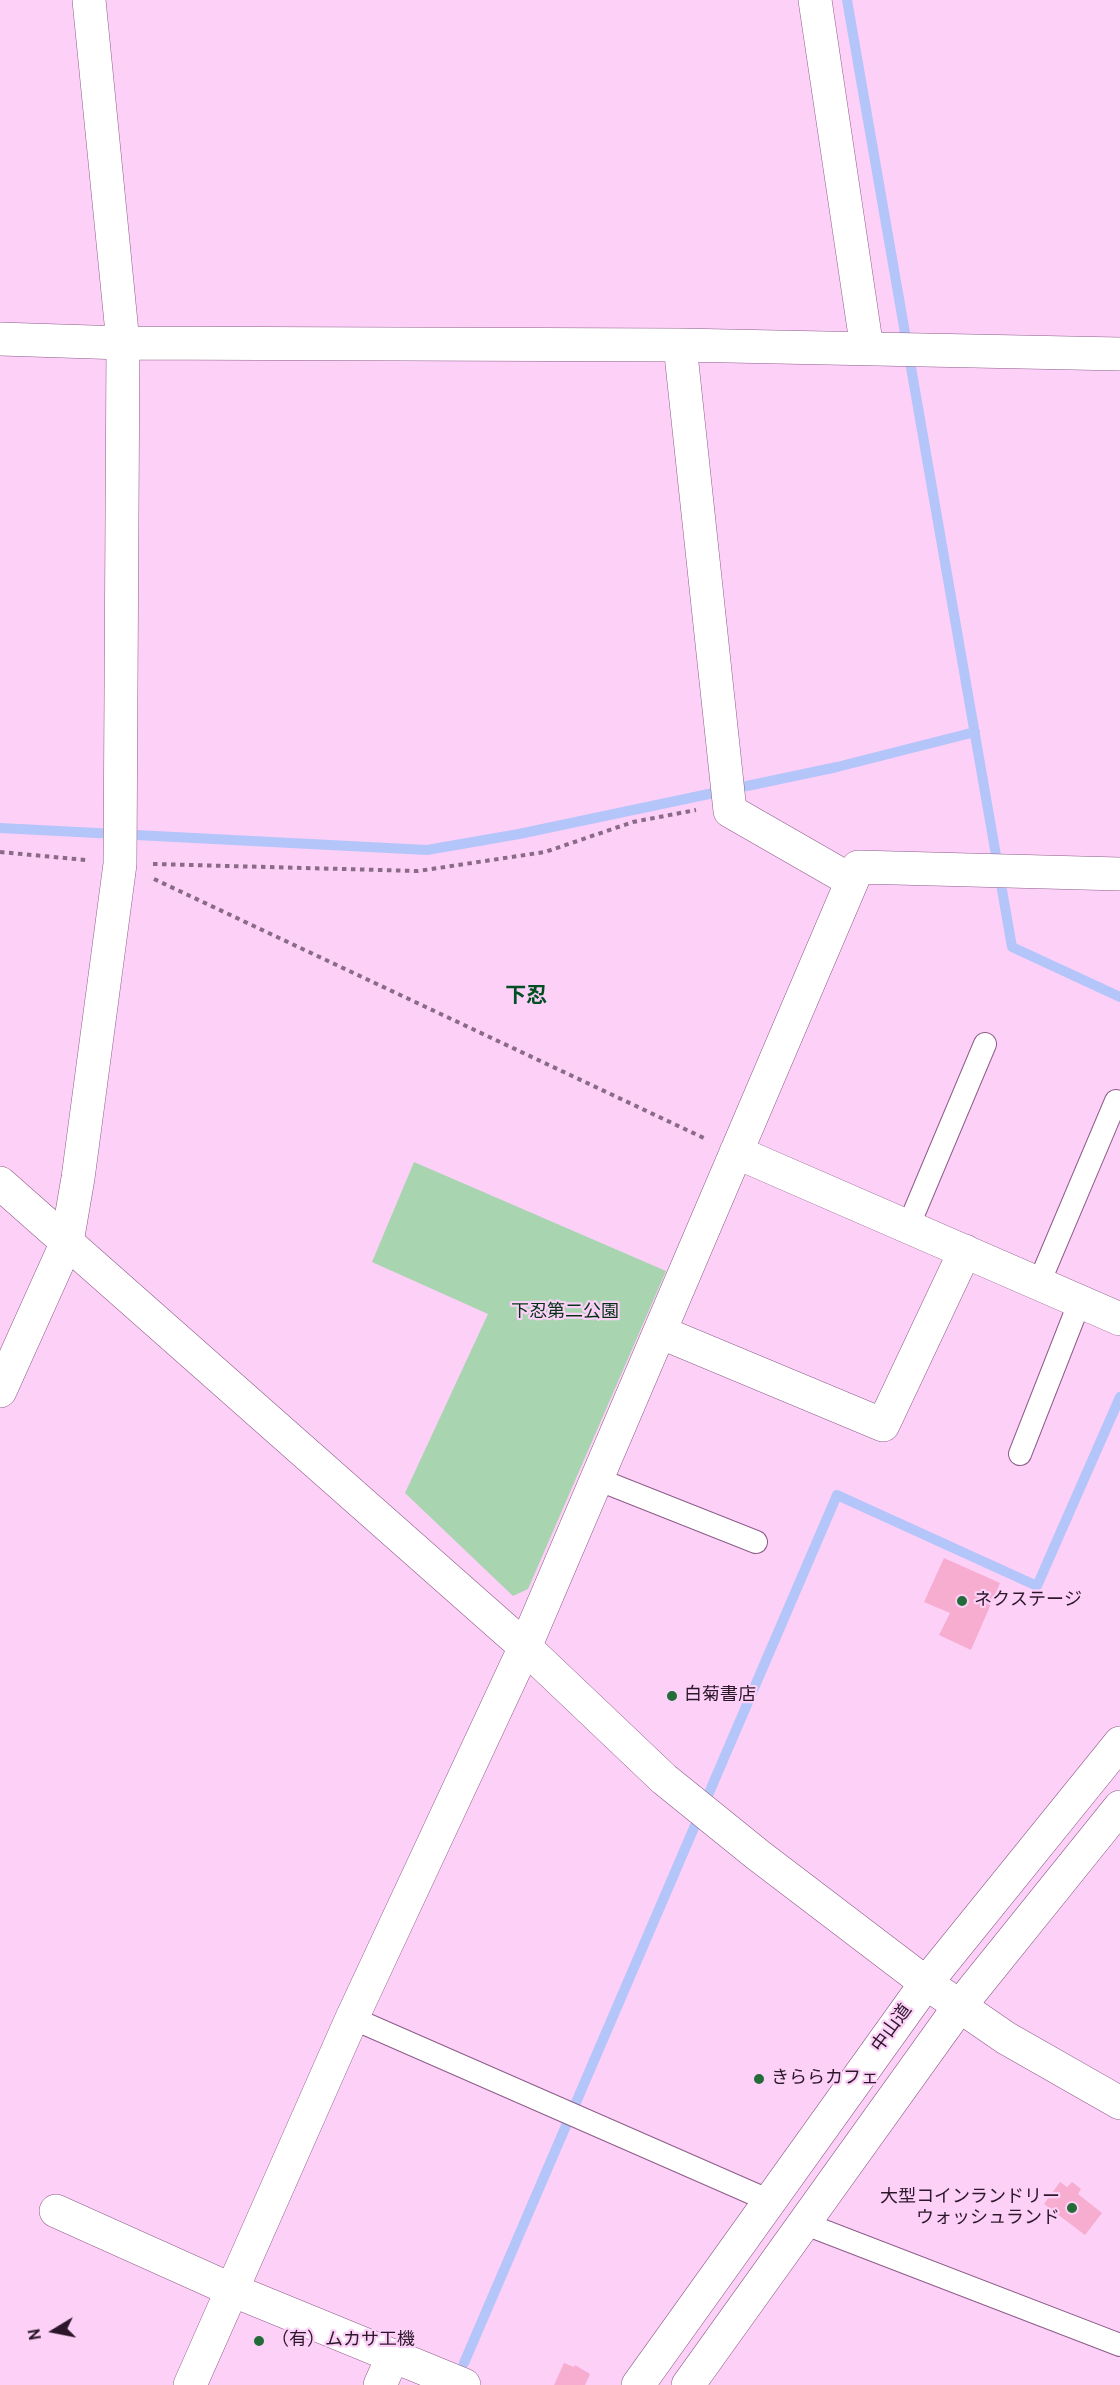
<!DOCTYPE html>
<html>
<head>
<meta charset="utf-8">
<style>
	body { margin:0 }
	#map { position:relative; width:1120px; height:2385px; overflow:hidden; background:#fdd0f8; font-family:Overpass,sans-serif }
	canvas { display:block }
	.north { position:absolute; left:24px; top:2301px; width:60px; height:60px; -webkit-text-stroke:4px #fdd0f8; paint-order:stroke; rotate:260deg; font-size:16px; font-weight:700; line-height:24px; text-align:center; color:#2b1729 }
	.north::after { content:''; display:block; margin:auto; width:21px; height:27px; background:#2b1729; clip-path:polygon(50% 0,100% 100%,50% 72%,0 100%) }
</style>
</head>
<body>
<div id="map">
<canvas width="1120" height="2385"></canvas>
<div class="north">N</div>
</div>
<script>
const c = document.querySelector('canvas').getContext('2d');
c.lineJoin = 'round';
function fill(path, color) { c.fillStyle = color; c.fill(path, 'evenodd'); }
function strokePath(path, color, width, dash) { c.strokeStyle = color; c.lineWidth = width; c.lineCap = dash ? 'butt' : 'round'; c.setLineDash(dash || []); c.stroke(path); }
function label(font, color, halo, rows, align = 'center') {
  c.font = font + ' Overpass,"Noto Sans JP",sans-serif'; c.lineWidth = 4.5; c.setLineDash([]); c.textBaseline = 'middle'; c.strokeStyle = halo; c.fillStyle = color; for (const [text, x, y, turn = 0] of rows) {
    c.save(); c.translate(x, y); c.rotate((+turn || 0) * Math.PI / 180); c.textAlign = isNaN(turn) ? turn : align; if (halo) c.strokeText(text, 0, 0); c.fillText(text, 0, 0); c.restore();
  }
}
const green = new Path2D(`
	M414,1162L666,1271L528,1589L513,1596L405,1493L488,1314L372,1262Z`);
const stream = new Path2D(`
	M847,0L1012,947L1120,997
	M0,828L427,850L519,834L837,767L975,732
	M464,2363L837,1495L1037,1586L1120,1397`);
const building = new Path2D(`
	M944,1558L1000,1583L971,1650L939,1635L950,1613L924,1602Z
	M1060,2182L1067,2187L1072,2182L1081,2189L1078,2194L1102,2213L1085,2235L1044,2204Z
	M564,2363L574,2367L575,2365L590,2374L585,2385H554Z`);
const path = new Path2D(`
	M0,852L86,860
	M153,864L418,871L545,852L633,822L696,810
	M154,879L706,1139`);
const service = new Path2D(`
	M908,1227L985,1044
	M1039,1283L1116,1101
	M1020,1454L1080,1301
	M597,1479L756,1542
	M352,2018L770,2201
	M803,2223L1120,2345`);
const minor = new Path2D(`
	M815,0L867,349
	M0,339L123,343L680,345L1120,354
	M680,345L730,811L852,881
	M736,1152L1120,1319
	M660,1332L883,1425L965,1251
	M0,1391L67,1242L78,1178L120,864L123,343L89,0
	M56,2211L232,2290L464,2385
	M190,2385L352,2018L525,1647L858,867L1120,874
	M380,2385L393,2356`);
const tertiary = new Path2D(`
	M0,1183L525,1647L664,1779L758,1855L926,1983L1006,2038L1120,2103`);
const trunk = new Path2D(`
	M638,2385L926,1983L1120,1743
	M688,2385L959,2007L1120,1807`);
const markers = [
	[962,1601,6,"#236c3a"],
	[672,1696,6,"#236c3a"],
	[759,2079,6,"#236c3a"],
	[1072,2208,6,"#236c3a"],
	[259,2341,6,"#236c3a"]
];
const parkNames = [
	["下忍第二公園",565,1313]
];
const poiNames = [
	["ネクステージ",974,1601],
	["白菊書店",684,1696],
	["きららカフェ",771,2079],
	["大型コインランドリー",1060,2198,"right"],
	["ウォッシュランド",1060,2219,"right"],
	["（有）ムカサ工機",271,2341]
];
const streetNames = [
	["中山道",893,2029,-54]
];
const quarterNames = [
	["下忍",526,998]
];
fill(green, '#a8d4b0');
strokePath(stream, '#b3c5f9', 10);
fill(building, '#f6adcf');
strokePath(service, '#8d5c88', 24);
strokePath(minor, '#8d5c88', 34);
strokePath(tertiary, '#8d5c88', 34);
strokePath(trunk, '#8d5c88', 34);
strokePath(path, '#8a6b87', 4, [4.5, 4.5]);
strokePath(service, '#fff', 22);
strokePath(minor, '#fff', 33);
strokePath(tertiary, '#fff', 33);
strokePath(trunk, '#fff', 33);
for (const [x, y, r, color] of markers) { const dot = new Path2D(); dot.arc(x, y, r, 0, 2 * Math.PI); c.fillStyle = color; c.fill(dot); strokePath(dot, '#fdd0f8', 2); }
label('18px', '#023414', '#fdd0f8', parkNames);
label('18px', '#2b1729', '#fdd0f8', poiNames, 'left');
label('18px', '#2b1729', '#fdd0f8', streetNames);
label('bold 21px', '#034e22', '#fdd0f8', quarterNames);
</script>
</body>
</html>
